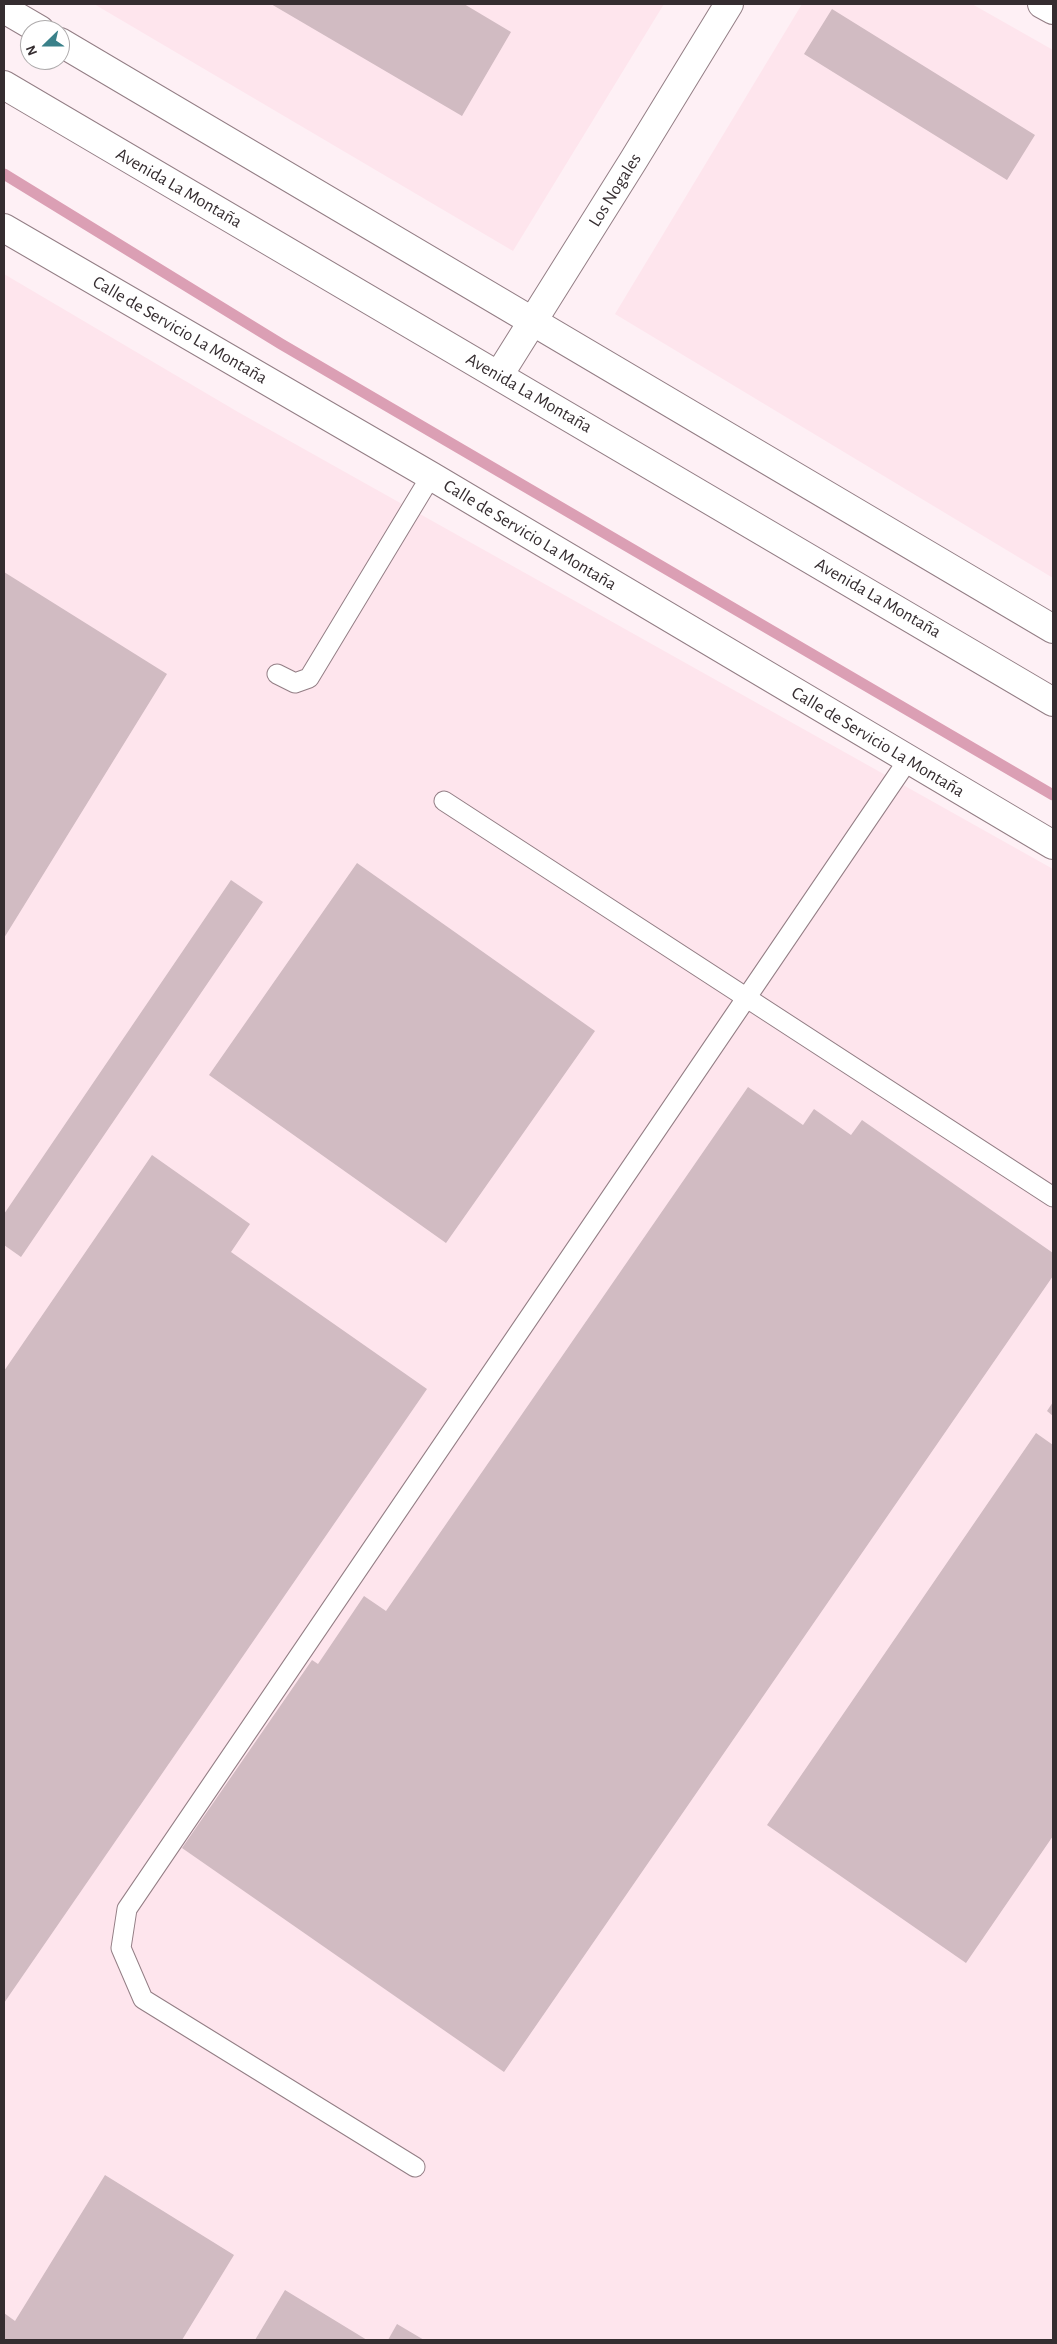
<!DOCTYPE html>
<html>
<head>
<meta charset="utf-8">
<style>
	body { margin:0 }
	#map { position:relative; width:1057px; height:2344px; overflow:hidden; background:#fef0f5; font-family:"Alegreya Sans",sans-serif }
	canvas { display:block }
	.frame { position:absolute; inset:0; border:5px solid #352d30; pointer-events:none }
	.north { position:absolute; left:20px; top:20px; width:50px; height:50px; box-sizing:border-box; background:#fff; border:1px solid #aeabac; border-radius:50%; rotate:248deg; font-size:14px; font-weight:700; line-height:20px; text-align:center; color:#352d30 }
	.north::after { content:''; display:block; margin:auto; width:18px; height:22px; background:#3a818a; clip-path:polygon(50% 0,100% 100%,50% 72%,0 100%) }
</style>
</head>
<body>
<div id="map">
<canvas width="1057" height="2344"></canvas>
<div class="frame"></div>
<div class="north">N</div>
</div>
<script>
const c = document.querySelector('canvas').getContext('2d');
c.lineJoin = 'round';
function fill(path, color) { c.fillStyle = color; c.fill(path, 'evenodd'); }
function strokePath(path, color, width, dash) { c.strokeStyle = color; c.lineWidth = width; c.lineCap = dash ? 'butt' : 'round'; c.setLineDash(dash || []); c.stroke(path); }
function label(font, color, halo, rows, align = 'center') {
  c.font = font + ' "Alegreya Sans",sans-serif'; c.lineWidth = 4; c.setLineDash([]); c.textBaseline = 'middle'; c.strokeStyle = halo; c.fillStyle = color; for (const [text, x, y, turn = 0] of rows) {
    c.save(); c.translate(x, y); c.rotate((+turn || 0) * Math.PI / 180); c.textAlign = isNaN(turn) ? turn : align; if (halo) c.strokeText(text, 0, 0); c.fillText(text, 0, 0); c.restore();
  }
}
const built = new Path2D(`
	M94,4H664L513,251Z
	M802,4H972L1053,50V578L615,314Z
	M4,274L238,412L1053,869V2340H4Z`);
const stream = new Path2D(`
	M4,174L281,344L1053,795`);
const building = new Path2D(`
	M271,4H464L511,32L462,116Z
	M832,9L1035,135L1007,180L804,54Z
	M4,572L167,674L4,938Z
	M357,863L595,1031L446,1243L209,1075Z
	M231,880L263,902L21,1257L4,1245V1214Z
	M748,1087L803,1125L814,1109L851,1135L862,1120L1053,1253V1276L504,2072L182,1848L312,1660L318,1664L364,1596L386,1611Z
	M152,1155L250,1224L231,1252L427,1389L4,2003V1371Z
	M1053,1402V1416L1047,1411Z
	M1036,1433L1053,1445V1836L966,1963L767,1825Z
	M105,2175L234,2255L182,2340H4V2313L15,2321Z
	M285,2290L367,2340H255Z
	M397,2324L424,2340H388Z`);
const service = new Path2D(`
	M277,674L295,683L309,678L431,476
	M444,801L1053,1197
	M415,2167L143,1999L121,1948L127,1909L908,760`);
const minor = new Path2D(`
	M1042,4L1053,10
	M4,228L431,476L1053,845
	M499,375L633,161L729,4`);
const secondary = new Path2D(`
	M4,9L40,30
	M60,42L1053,629
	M4,85L1053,702`);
const streetNames = [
	["Avenida La Montaña",179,188,30],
	["Los Nogales",615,190,-58],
	["Calle de Servicio La Montaña",180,330,30],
	["Avenida La Montaña",529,393,30],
	["Calle de Servicio La Montaña",530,535,31],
	["Avenida La Montaña",878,598,30],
	["Calle de Servicio La Montaña",878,742,31]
];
fill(built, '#fee5ed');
strokePath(stream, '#db9fb4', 11);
fill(building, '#d1bbc2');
strokePath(service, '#937e85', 21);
strokePath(minor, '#937e85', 30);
strokePath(secondary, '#937e85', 30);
strokePath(service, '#fff', 19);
strokePath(minor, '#fff', 28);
strokePath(secondary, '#fff', 28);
label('18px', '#352d30', '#fff', streetNames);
</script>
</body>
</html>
